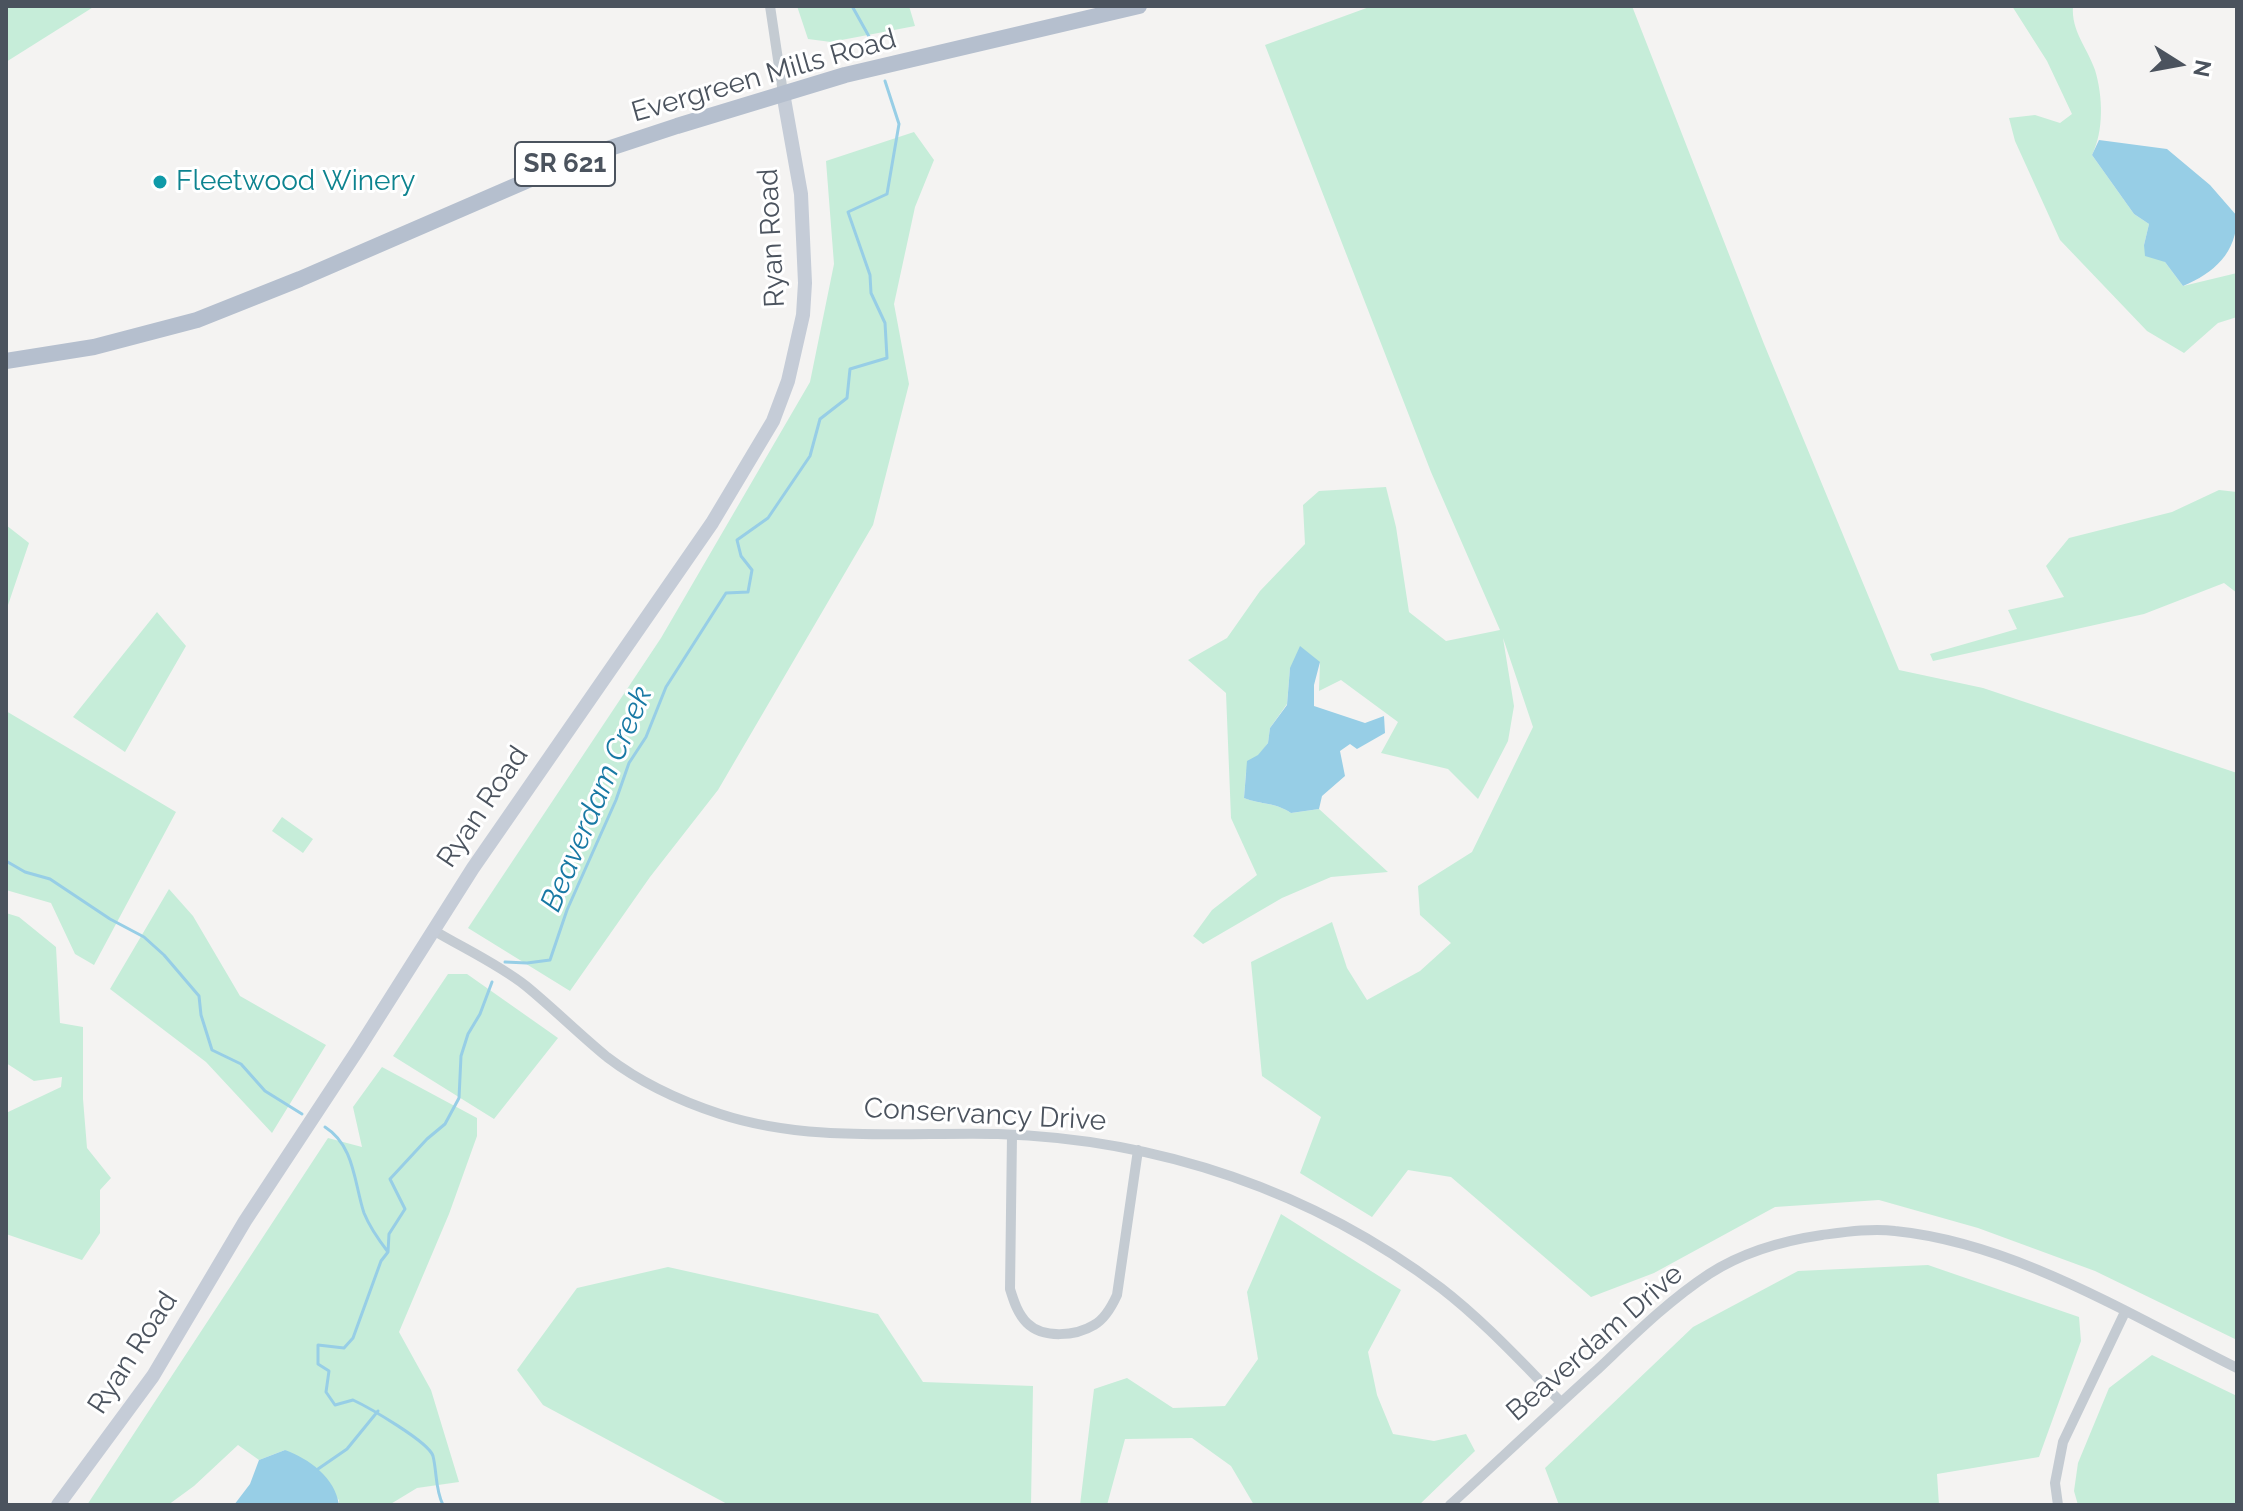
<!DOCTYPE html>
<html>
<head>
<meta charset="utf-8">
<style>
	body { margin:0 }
	#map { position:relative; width:2243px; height:1511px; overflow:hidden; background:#f4f3f2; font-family:Raleway,sans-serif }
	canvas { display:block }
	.frame { position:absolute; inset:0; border:8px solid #4b535e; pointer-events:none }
	.north { position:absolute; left:2139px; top:24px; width:80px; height:80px; -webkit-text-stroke:6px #fff; paint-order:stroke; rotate:101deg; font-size:22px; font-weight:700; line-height:32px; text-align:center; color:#4b535e }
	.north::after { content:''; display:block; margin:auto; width:28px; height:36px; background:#4b535e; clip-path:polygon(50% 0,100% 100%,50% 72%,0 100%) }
</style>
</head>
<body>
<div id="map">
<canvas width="2243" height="1511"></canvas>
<div class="frame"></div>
<div class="north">N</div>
</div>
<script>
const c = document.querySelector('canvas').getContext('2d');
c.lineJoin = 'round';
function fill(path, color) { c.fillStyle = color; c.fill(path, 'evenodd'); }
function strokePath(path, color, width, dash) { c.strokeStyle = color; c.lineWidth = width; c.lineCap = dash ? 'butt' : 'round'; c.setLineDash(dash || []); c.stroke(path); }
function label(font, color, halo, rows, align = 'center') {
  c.font = font + ' Raleway,sans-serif'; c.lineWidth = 6; c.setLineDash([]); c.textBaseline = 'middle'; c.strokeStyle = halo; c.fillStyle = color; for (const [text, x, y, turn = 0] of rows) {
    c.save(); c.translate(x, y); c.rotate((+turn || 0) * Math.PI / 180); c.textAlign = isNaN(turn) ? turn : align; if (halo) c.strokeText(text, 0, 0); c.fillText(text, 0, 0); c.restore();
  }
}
const green = new Path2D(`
	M6,6H95L6,62Z
	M797,6H909L915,26L831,42L808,39Z
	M1372,6H1632L1764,344L1899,670L1983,688L2237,773V1340L2095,1271L1978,1228L1879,1200L1775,1207L1654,1273L1591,1297L1451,1177L1408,1170L1372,1217L1300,1173L1321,1117L1262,1076L1251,962L1332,922L1347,968L1367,1000L1420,971L1451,943L1420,915L1418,886L1472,852L1533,727L1503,638L1514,706L1508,741L1478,799L1448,769L1381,753L1398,722L1341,680L1319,691L1320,662L1290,668L1287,704L1270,728L1268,743L1246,772L1244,798C1262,805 1275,802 1291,813L1319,809L1388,872L1331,877L1282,898L1203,944L1193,936L1212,910L1257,875L1231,818L1226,693L1188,660L1227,638L1260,591L1305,544L1303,505L1319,491L1386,487L1396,527L1409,612L1446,641L1500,630L1431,472L1265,45Z
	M2012,6H2073C2071,31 2087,47 2095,70C2103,96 2104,131 2092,155L2134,214L2149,224L2144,245L2165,262L2183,286L2237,273V317L2218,323L2184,353L2147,331L2060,240L2015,141L2009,118L2035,115L2060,123L2072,114L2047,61Z
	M914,132L934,160L915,207L894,304L909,384L873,525L718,790L650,877L570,991L468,928L661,638L810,382L834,264L826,161Z
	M2219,490L2237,492V593L2224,583L2144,614L1933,661L1930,654L2017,629L2008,610L2064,597L2046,566L2069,538L2172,512Z
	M6,525L29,543L6,611Z
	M157,612L186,646L125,752L73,717Z
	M6,711L176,812L94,965L75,954L51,903L6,890Z
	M282,817L313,839L303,853L272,831Z
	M169,889L193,916L240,996L326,1045L272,1133L206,1062L110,989Z
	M6,913L19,917L56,947L60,1023L83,1027V1099L87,1148L111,1178L100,1190V1233L82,1260L6,1234V1113L61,1087L62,1077L34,1081L6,1063Z
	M448,974H467L558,1038L494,1119L393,1056Z
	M382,1067L477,1118V1136L449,1214L399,1332L431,1390L459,1482L417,1488L389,1505H339V1500L285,1450L259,1460L238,1445L194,1486L168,1505H87L328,1138L362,1147L353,1107Z
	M1281,1214L1401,1290L1368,1352L1377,1395L1393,1434L1434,1441L1466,1434L1475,1451L1419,1505H1254L1231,1466L1192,1438L1125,1439L1107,1505H1080L1094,1389L1127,1378L1173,1408L1225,1406L1258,1359L1247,1292Z
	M1928,1265L2079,1317L2081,1341L2039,1457L1937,1474L1939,1505H1559L1545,1468L1693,1327L1798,1271Z
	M668,1267L878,1314L923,1382L1033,1386L1031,1505H729L543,1405L517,1370L577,1288Z
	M2152,1355L2237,1396V1505H2078L2074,1491L2078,1463L2109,1388Z`);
const water = new Path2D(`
	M2099,140L2167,149L2210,185L2237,216C2237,253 2214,273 2183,286L2165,262L2145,256L2144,245L2149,224L2134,214L2092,155Z
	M1300,646L1320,662L1314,685V706L1365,723L1384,716L1385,733L1357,749L1350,744L1340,751L1345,776L1322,796L1319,809L1291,813C1275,802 1262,805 1244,798L1247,761L1258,755L1268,743L1270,728L1287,705L1290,668Z
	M285,1450C309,1459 335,1477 339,1505H234L250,1484L259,1460Z`);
const stream = new Path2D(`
	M852,6L876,49
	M6,861L25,872L50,879L110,919L144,937L164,955L199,996L201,1015L212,1050L241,1064L265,1091L302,1114
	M505,962L527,963L550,960L567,910L616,800L629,763L646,737L666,687L726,593L748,592L752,570L741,556L737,540L768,518L810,456L820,419L847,398L850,369L887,358L885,323L871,293L870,275L848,212L887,194L899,124L885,81
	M325,1127C355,1146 354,1183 364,1213C370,1228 378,1239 388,1252
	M318,1469L347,1449L378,1411
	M443,1505C435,1489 437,1472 433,1456C429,1442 368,1407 353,1400L335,1405L326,1392L329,1371L318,1364V1345L344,1348L353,1338L381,1261L388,1252L389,1234L405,1209L390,1179L427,1139L445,1124L459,1098L461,1056L468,1034L480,1014L492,982`);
const street = new Path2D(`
	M770,6L783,93
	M433,930C463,948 498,964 526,986C554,1009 579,1034 607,1057C641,1083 680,1101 720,1114C808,1143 907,1132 998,1134C1159,1139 1313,1191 1441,1288C1485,1322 1523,1364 1561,1402
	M1012,1135L1010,1289C1014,1302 1018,1314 1027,1323C1043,1339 1076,1336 1094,1325C1105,1319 1112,1306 1117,1295L1138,1150
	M1450,1505C1499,1460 1548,1414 1598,1369C1633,1336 1668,1301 1709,1274C1743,1252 1781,1241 1822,1235C1845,1232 1872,1228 1895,1231C2015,1243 2130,1315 2237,1368
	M2058,1505L2055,1483L2063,1442L2125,1312`);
const secondary = new Path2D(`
	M58,1505L153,1376L245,1221L359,1048L473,868L712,523L773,421L788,381L803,315L805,283L801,194L783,93`);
const primary = new Path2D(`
	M6,361L94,347L197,320L300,279L577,159L677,126L845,75L1139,6`);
const markers = [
	[160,182,8,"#0f9aa8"]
];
const shields = [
	[565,164,100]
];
const shieldNames = [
	["SR 621",565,164]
];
const streetNames = [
	["Evergreen Mills Road",764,76,-16],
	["Ryan Road",772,238,-93],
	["Ryan Road",483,807,-56],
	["Conservancy Drive",985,1115,3],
	["Beaverdam Drive",1595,1343,-41],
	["Ryan Road",133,1353,-57]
];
const cultureNames = [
	["Fleetwood Winery",176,182]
];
const waterNames = [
	["Beaverdam Creek",597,799,-67]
];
fill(green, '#c6edd9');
fill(water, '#97cee6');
strokePath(stream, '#97cee6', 3);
strokePath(street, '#c4cbd2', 10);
strokePath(secondary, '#c5ccd7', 14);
strokePath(primary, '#b5bfce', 16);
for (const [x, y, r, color] of markers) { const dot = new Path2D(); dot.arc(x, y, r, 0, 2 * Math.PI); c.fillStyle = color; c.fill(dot); strokePath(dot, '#fff', 3); }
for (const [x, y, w] of shields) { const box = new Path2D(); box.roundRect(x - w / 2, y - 22, w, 44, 6); c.fillStyle = '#fff'; c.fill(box); strokePath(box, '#4b535e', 2); }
label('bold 26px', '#4b535e', null, shieldNames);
label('28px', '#4b535e', '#fff', streetNames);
label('28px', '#0d838f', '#fff', cultureNames, 'left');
label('italic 30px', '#1879a4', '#fff', waterNames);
</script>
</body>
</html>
